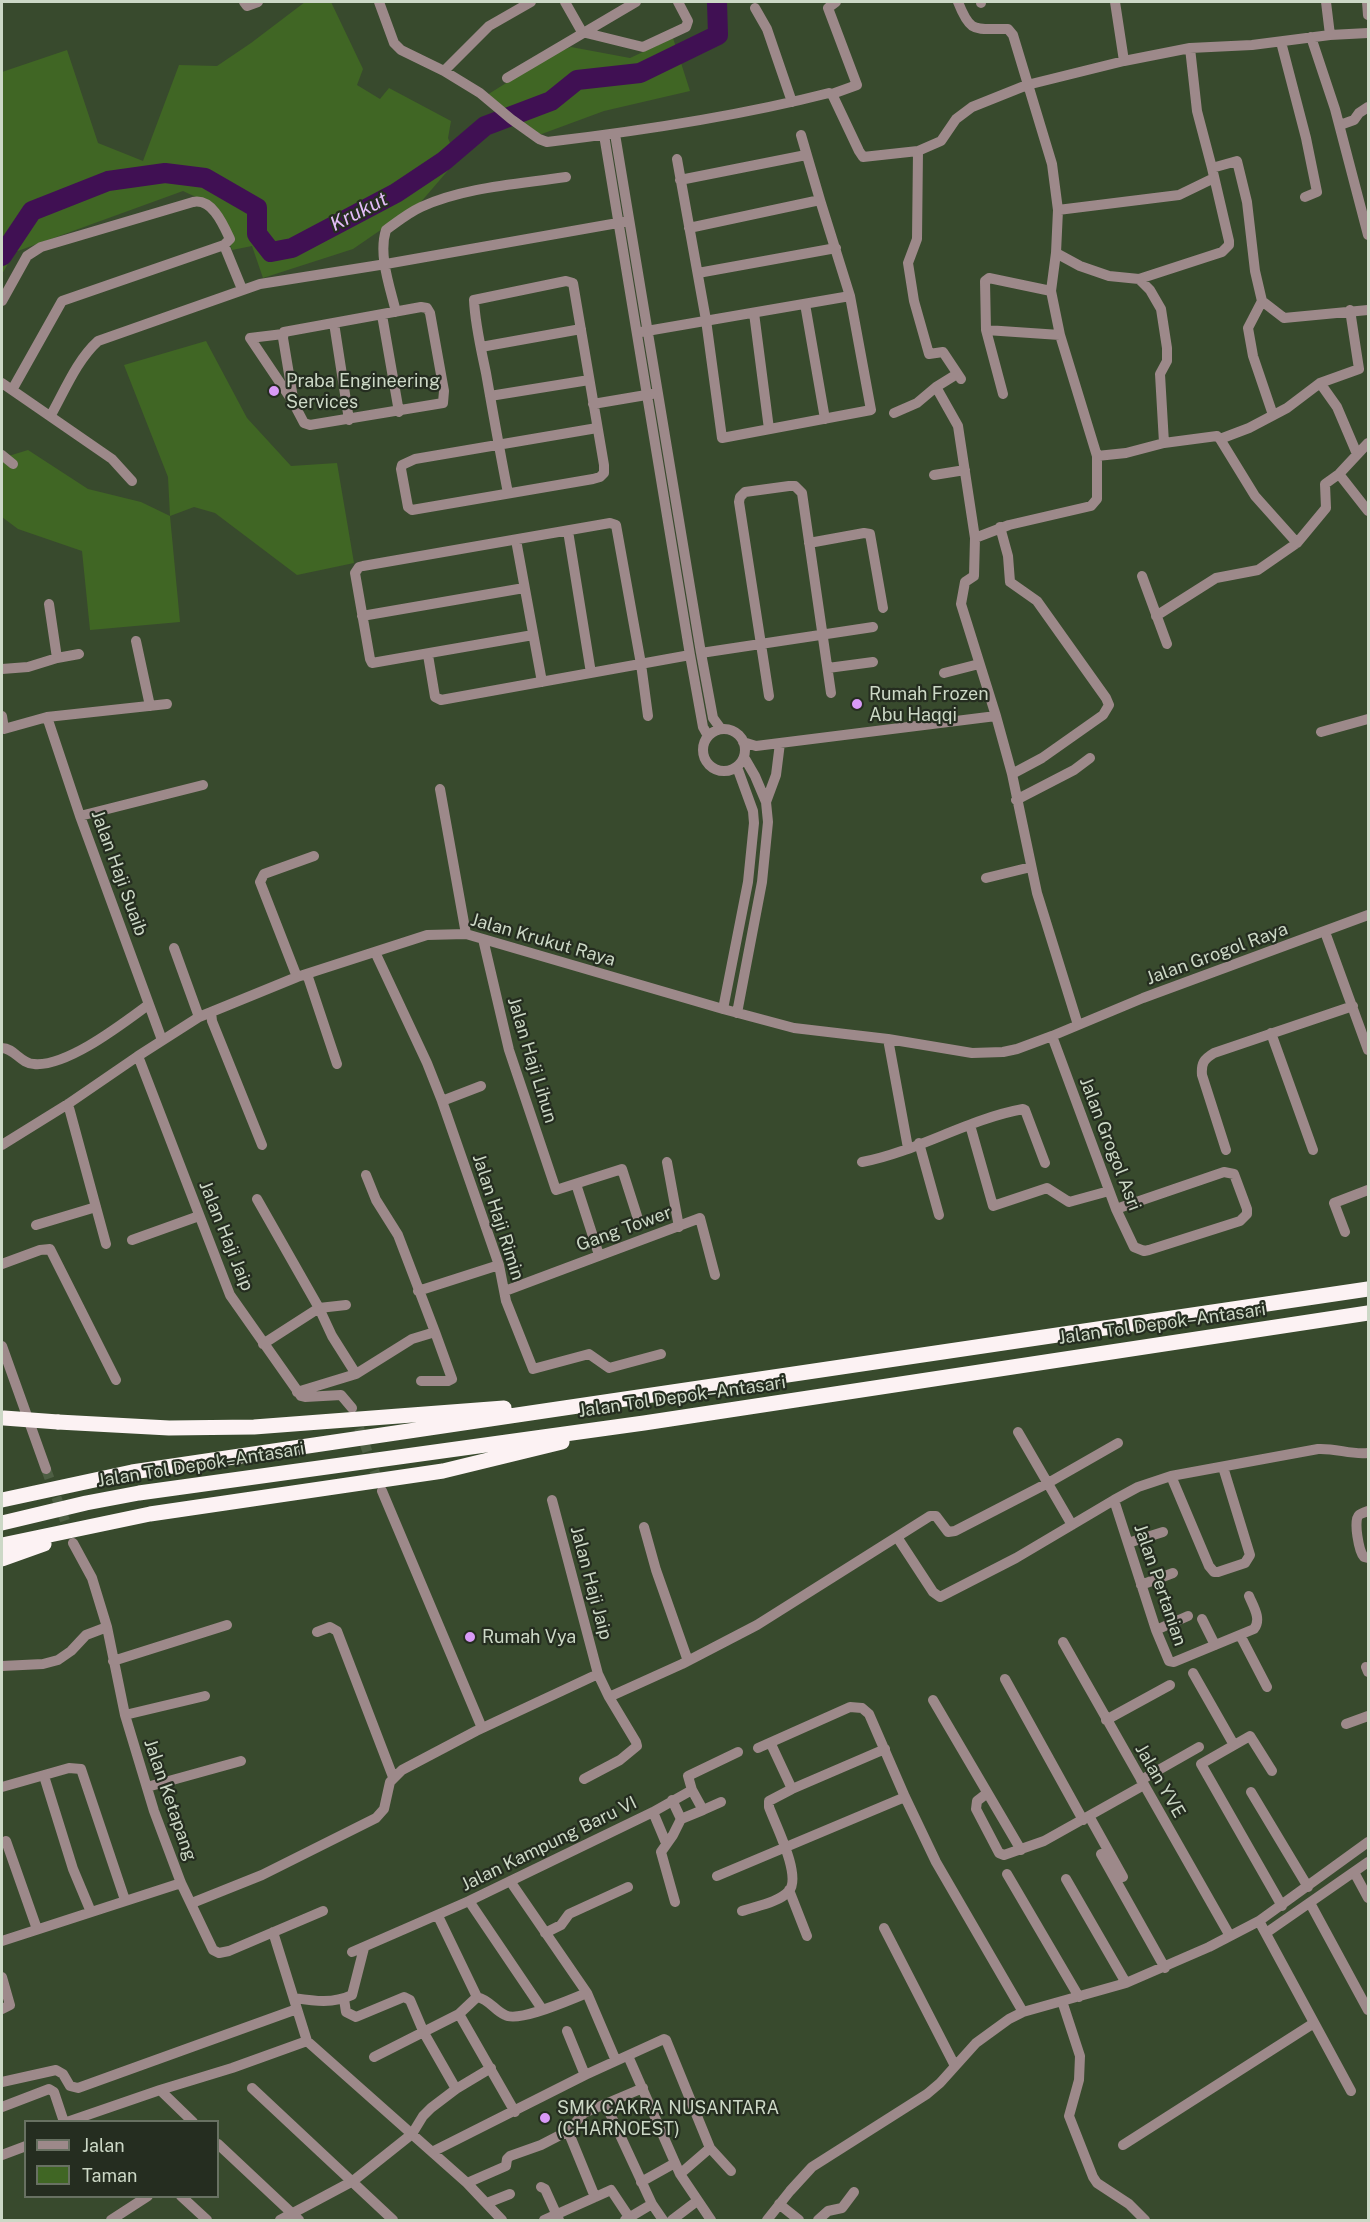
<!DOCTYPE html>
<html>
<head>
<meta charset="utf-8">
<style>
	body { margin:0 }
	#map { position:relative; width:1370px; height:2222px; overflow:hidden; background:#384a2d; font-family:"Public Sans",sans-serif }
	canvas { display:block }
	.frame { position:absolute; inset:0; border:3px solid #ccd8c6; pointer-events:none }
	.legend { position:absolute; left:24px; top:2120px; width:195px; height:78px; box-sizing:border-box; background:#252d20; border:2px solid #687162; margin:0; padding:8px 10px; list-style:none; font-size:18px; color:#ccd8c6 }
	.legend li { display:flex; align-items:center; gap:12px; height:30px }
	.legend b { width:30px; border:2px solid #687162 }
</style>
</head>
<body>
<div id="map">
<canvas width="1370" height="2222"></canvas>
<div class="frame"></div>
<ul class="legend">
<li><b style="height:8px;background:#9d898a"></b>Jalan</li>
<li><b style="height:16px;background:#406624"></b>Taman</li>
</ul>
</div>
<script>
const c = document.querySelector('canvas').getContext('2d');
c.lineJoin = 'round';
function fill(path, color) { c.fillStyle = color; c.fill(path, 'evenodd'); }
function strokePath(path, color, width, dash) { c.strokeStyle = color; c.lineWidth = width; c.lineCap = dash ? 'butt' : 'round'; c.setLineDash(dash || []); c.stroke(path); }
function label(font, color, halo, rows, align = 'center') {
  c.font = font + ' "Public Sans",sans-serif'; c.lineWidth = 4.5; c.setLineDash([]); c.textBaseline = 'middle'; c.strokeStyle = halo; c.fillStyle = color; for (const [text, x, y, turn = 0] of rows) {
    c.save(); c.translate(x, y); c.rotate((+turn || 0) * Math.PI / 180); c.textAlign = isNaN(turn) ? turn : align; if (halo) c.strokeText(text, 0, 0); c.fillText(text, 0, 0); c.restore();
  }
}
const green = new Path2D(`
	M305,2H331L363,69L357,85L380,99L389,88L451,121L448,138L457,160L420,203L353,249L263,278L252,246L232,250C220,213 219,207 183,191L15,252L2,274V72L67,50L98,143L143,161L179,65L217,66L251,43Z
	M673,38L690,91L604,111L539,135L487,95L551,55L571,47L630,58Z
	M206,341L247,418L291,466L337,463L354,563L297,575L215,513L194,507L170,516L180,622L90,630L82,551L18,529L2,517V458L28,450L88,489L141,502L170,516L168,477L124,365Z`);
const river = new Path2D(`
	M2,256L32,211L108,181L165,173L205,178L257,208V234L271,252L292,248L396,193L444,161L485,126L551,101L577,80L640,73L718,35L717,2`);
const minorTunnel = new Path2D(`
	M354,1414L380,1487
	M46,1469L71,1537`);
const minor = new Path2D(`
	M244,2L247,6L258,2
	M379,2L394,43L401,50L444,71L480,93L511,119L539,139L547,142C640,131 739,116 829,93L832,94L859,151L863,157L918,151L941,141L956,119L972,107L1027,85L1124,61L1190,48L1252,45L1330,35L1368,33
	M565,2L582,32L643,47L686,27L688,21L678,2
	M958,2C971,35 975,28 1008,29L1013,35L1052,164L1058,210L1056,253L1051,291L1060,335L1097,456V499L1091,506L1009,525L975,538
	M981,2V3
	M1115,2L1124,61
	M1326,2L1330,35
	M1367,2L1368,15
	M755,8L767,29L792,102
	M1311,37L1335,109L1368,235
	M1281,42L1306,138L1317,192L1305,197
	M1190,48L1197,111L1212,168L1237,161L1247,202L1255,271L1262,301L1284,318L1368,310
	M444,71L489,26L531,2
	M507,78L636,2
	M832,94L857,85L828,8L836,2
	M1340,125L1354,120L1359,113L1368,107
	M615,134L701,653L713,718L721,729
	M604,135L690,655L703,727L708,736
	M801,135L820,200
	M918,151L917,239L908,263L914,301L929,354L943,352L961,379
	M677,159L706,320L722,438L871,410L850,296L820,200L689,228
	M680,180L806,155
	M1058,210L1179,195L1214,178
	M224,245L242,289
	M1056,253L1080,266L1109,276L1139,279L1222,252L1229,245V241L1212,168
	M698,273L836,248
	M1139,279L1150,290L1161,309L1167,348V361L1160,374L1164,443
	M2,301L27,256L41,247L193,202C212,198 223,224 230,239L224,245L62,301L12,390
	M1262,301L1248,328L1253,356L1273,415
	M805,304L825,419
	M421,307L427,308L430,313L444,391L443,403L310,425L304,423L294,404L283,338L284,332Z
	M396,312C390,287 378,255 386,230C397,222 408,213 421,207C464,187 520,184 566,177
	M754,313L769,429
	M382,315L399,412
	M334,323L349,420
	M986,330L1060,335
	M641,332L850,296
	M283,334L250,338L291,399
	M481,347L581,329
	M957,374L936,387L958,426L975,538L974,576L965,582L961,604L996,716L1012,774L1037,893L1078,1025
	M2,383L112,459L132,481
	M1320,383L1337,407L1357,454
	M1003,394L986,330L985,281L989,278L1051,291
	M490,396L589,380
	M593,404L652,394
	M894,413L917,403L936,387
	M51,415C65,390 77,360 98,341L260,284L386,264L629,221
	M1220,439L1255,496L1297,543
	M2,455L13,464
	M1097,456L1126,453L1164,443L1217,436L1220,439L1249,428L1287,408L1320,383L1359,369L1350,310
	M1339,474L1368,511
	M934,475L965,470
	M508,493C500,453 493,413 486,373C481,349 475,324 474,300L566,281L573,283L604,465V473L600,477L593,479L412,510L408,507L401,469L402,465L415,459L597,428
	M1000,527L1008,556L1010,582L1037,601L1106,698L1109,705L1103,715L1042,758L1012,774
	M568,531L591,673
	M516,540L542,682
	M809,543L864,533L870,534L883,608
	M1142,576L1167,644
	M49,604L57,658
	M362,616L524,588
	M1156,616L1216,578L1258,570L1297,543L1326,508L1325,484L1339,474L1368,443
	M533,635L372,663L370,659L355,573L359,567L363,566L610,523L616,525L641,664L648,716
	M136,641L150,706
	M701,653L873,627
	M428,655L435,697L441,700L690,655
	M828,668L873,662
	M2,669L28,667L57,658L79,654
	M944,673L979,664
	M769,696L739,502L740,497L745,492L789,486H795L802,493L831,693
	M2,716L4,729L47,717L167,704
	M47,717L80,816L162,1040
	M703 750a21 21 0 1 1 42 0a21 21 0 1 1-42 0Z
	M1321,732L1368,719
	M743,742L756,746L996,716
	M440,789L466,934
	M1016,800L1074,770L1090,758
	M766,802L776,775L780,743
	M80,816L203,785
	M986,878L1031,867
	M1325,932L1368,1050
	M483,939L509,1050L556,1190L622,1169L638,1219
	M174,948L199,1017
	M375,952L427,1063L442,1101L499,1265L506,1301L533,1369L589,1354L609,1368L661,1354
	M307,974L337,1064
	M297,977L260,882L264,874L314,856
	M723,1009L748,882L754,823L753,811L737,767
	M211,1012L212,1021L262,1145
	M737,1013L762,882L768,822L766,802L755,776L744,757
	M1271,1033L1313,1150
	M1052,1036L1116,1209L1134,1247L1144,1251L1149,1250L1240,1221L1247,1214V1209L1234,1174L1224,1172L1116,1209
	M888,1039L908,1148
	M2,1048C14,1048 21,1064 34,1064C67,1067 122,1024 148,1005
	M138,1056L230,1295L301,1396L305,1397L341,1395L352,1408
	M442,1101L481,1086
	M68,1104L106,1244
	M970,1125L993,1206L1047,1188L1069,1202L1109,1191
	M919,1143L939,1215
	M2,1145L68,1104L138,1056L199,1017L297,977L427,935L466,934L723,1009L794,1028L888,1039L972,1053L1003,1052L1017,1049L1052,1036L1143,998L1368,915
	M1226,1150L1202,1075C1201,1063 1204,1059 1214,1053L1353,1006
	M667,1162L679,1227
	M862,1162C916,1152 968,1119 1023,1109L1025,1110L1045,1163
	M576,1184L599,1255
	M257,1199L319,1308L332,1336L356,1374L412,1339L435,1332L398,1235L376,1200L366,1175
	M36,1225L96,1207
	M1345,1232L1334,1203L1368,1190
	M132,1240L199,1216
	M2,1264L40,1250L50,1249L116,1380
	M418,1291L499,1265
	M505,1291L700,1218L715,1275
	M263,1344L319,1308L346,1305
	M2,1346L46,1469
	M421,1381H448L452,1379L435,1332
	M297,1392L356,1374
	M1018,1432L1072,1525
	M1171,1476L1209,1566L1214,1572H1218L1245,1563L1250,1555L1223,1467
	M382,1491L482,1728
	M552,1500L598,1674L609,1697L682,1664L757,1625L930,1516H936L948,1532L955,1531L1048,1483L1118,1443
	M1114,1500L1156,1630L1169,1661L1174,1662L1254,1629C1262,1619 1253,1606 1249,1596
	M1368,1511C1368,1511 1360,1514 1359,1515C1353,1520 1359,1552 1364,1557L1368,1558
	M644,1527L656,1570L688,1661
	M897,1537L933,1592L940,1597L1016,1558L1114,1500L1138,1487L1171,1476L1318,1449C1336,1448 1351,1455 1368,1453
	M73,1543L92,1578L107,1627L125,1715L154,1811L181,1883L213,1950L219,1953L229,1951L323,1911
	M1128,1543L1163,1532
	M1141,1585L1173,1573
	M1202,1619L1215,1645
	M1156,1630L1188,1616
	M317,1632L330,1627L337,1631L393,1777
	M1240,1635L1267,1687
	M1063,1642L1230,1936
	M113,1661L227,1625
	M2,1666L43,1664L58,1660L71,1651L86,1635L107,1627
	M1366,1667L1368,1672
	M1193,1673L1234,1745
	M1005,1679L1083,1820
	M933,1700L1021,1850
	M125,1715L205,1696
	M1106,1720L1170,1685
	M1346,1724L1368,1716
	M771,1744L792,1789
	M758,1748L850,1707L862,1708L869,1714L905,1797L936,1862L1023,2012
	M1272,1771L1250,1736L1201,1764L1282,1906
	M44,1776L73,1869L91,1912
	M584,1779L620,1760L637,1746L636,1742L609,1697
	M1141,1780L1199,1747
	M2,1787L69,1768L81,1769L125,1900
	M147,1787L241,1761
	M692,1790L703,1810L721,1802
	M1251,1792L1308,1887
	M986,1794L977,1801L976,1809L999,1853L1004,1855L1044,1841L1144,1785
	M672,1800L681,1819L673,1835L661,1852L675,1902
	M653,1812L666,1843
	M1089,1816L1123,1877
	M681,1819L703,1810
	M6,1841L37,1929
	M1101,1854L1165,1968
	M1354,1872L1368,1898
	M1007,1874L1079,1997
	M717,1876L905,1797
	M1066,1879L1126,1983
	M510,1881L587,1993L616,2061
	M789,1890L807,1936
	M469,1901L542,2009
	M192,1903L262,1875L376,1818L384,1809L390,1782L402,1770L476,1731L598,1674
	M1310,1903L1368,2010
	M742,1911C756,1906 778,1903 789,1891C802,1876 775,1824 769,1807V1801L792,1789L885,1749
	M438,1916L477,1997
	M1259,1921L1351,2091
	M884,1928L955,2066
	M273,1932L307,2041L467,2183L502,2220
	M545,1933L561,1925L569,1914L628,1887
	M1266,1933L1368,1862
	M2,1941L181,1883
	M352,1952L469,1901L653,1812L692,1790L688,1776L738,1752
	M2,1977L10,2005L2,2009
	M477,1997C490,2000 494,2010 505,2015C519,2023 571,1999 587,1993
	M294,1998C314,2001 333,2004 352,1995L364,1948
	M344,1999L346,2012L356,2017L404,1997L410,2000L424,2033L456,2089
	M1062,2001L1080,2056L1079,2080L1069,2116L1093,2177L1097,2183L1129,2204L1145,2220
	M459,2014L515,2112
	M567,2031L585,2075
	M628,2056L680,2174L711,2220
	M374,2057L459,2014L477,1997
	M2,2082L56,2070L63,2074L70,2086L78,2088L297,2009
	M252,2088L393,2220
	M160,2090L193,2122
	M606,2105L652,2204L663,2220
	M2,2107L49,2089L54,2092L64,2122
	M67,2122L160,2090L232,2068L307,2041
	M568,2131L595,2197
	M218,2144L299,2220
	M1123,2145L1314,2023
	M710,2148L731,2171
	M432,2152L585,2075L664,2039L666,2040L710,2148L680,2174
	M2,2155L26,2146
	M641,2182L675,2163
	M467,2183L506,2166L507,2159L510,2156L541,2145L568,2131L584,2113L643,2088
	M541,2187L545,2189L559,2220
	M181,2196L207,2220
	M487,2203L510,2194
	M779,2204L799,2220
	M111,2220L148,2196
	M280,2220L353,2181L412,2134L423,2116L431,2108L456,2089L491,2068
	M544,2220L611,2190L629,2217
	M625,2220L652,2204
	M672,2220L697,2201
	M767,2220L790,2191L812,2167L927,2094L940,2083L976,2043L1009,2019L1023,2012L1126,1983L1209,1947L1259,1921L1368,1842
	M818,2220L828,2211L842,2208L854,2192`);
const highway = new Path2D(`
	M58,1422L169,1428L254,1427L504,1408
	M2,1500L132,1472L1368,1289
	M2,1523L86,1503L139,1493L644,1423L1368,1313
	M2,1545L150,1514L443,1471L562,1442
	M2,1559L44,1544`);
const highwayBridge = new Path2D(`
	M4,1418L58,1422`);
const markers = [
	[274,391,6,"#d99af7"],
	[857,704,6,"#d99af7"],
	[470,1637,6,"#d99af7"],
	[545,2118,6,"#d99af7"]
];
const poiNames = [
	["Praba Engineering",286,381],
	["Services",286,402],
	["Rumah Frozen",869,694],
	["Abu Haqqi",869,715],
	["Rumah Vya",482,1637],
	["SMK CAKRA NUSANTARA",557,2108],
	["(CHARNOEST)",557,2129]
];
const streetNames = [
	["Jalan Haji Suaib",119,873,70],
	["Jalan Krukut Raya",543,940,16],
	["Jalan Grogol Raya",1217,954,-20],
	["Jalan Haji Lihun",532,1060,73],
	["Jalan Grogol Asri",1110,1144,69],
	["Jalan Haji Rimin",498,1217,72],
	["Gang Tower",624,1229,-20],
	["Jalan Haji Jaip",226,1236,68],
	["Jalan Tol Depok–Antasari",1162,1324,-8],
	["Jalan Tol Depok–Antasari",682,1397,-8],
	["Jalan Tol Depok–Antasari",201,1465,-9],
	["Jalan Haji Jaip",591,1583,75],
	["Jalan Pertanian",1160,1585,71],
	["Jalan YVE",1160,1781,60],
	["Jalan Ketapang",170,1800,71],
	["Jalan Kampung Baru VI",549,1844,-26]
];
const waterNames = [
	["Krukut",359,212,-27]
];
fill(green, '#406624');
strokePath(river, '#401053', 20);
strokePath(minorTunnel, '#4e5f44', 10, [10, 5]);
strokePath(minor, '#9d898a', 10);
strokePath(highway, '#fcf2f3', 15);
strokePath(highwayBridge, '#fcf2f3', 15);
for (const [x, y, r, color] of markers) { const dot = new Path2D(); dot.arc(x, y, r, 0, 2 * Math.PI); c.fillStyle = color; c.fill(dot); strokePath(dot, '#252d20', 2); }
label('18px', '#ccd8c6', '#252d20', poiNames, 'left');
label('18px', '#ccd8c6', '#252d20', streetNames);
label('italic 20px', '#e3bdf7', '#252d20', waterNames);
</script>
</body>
</html>
